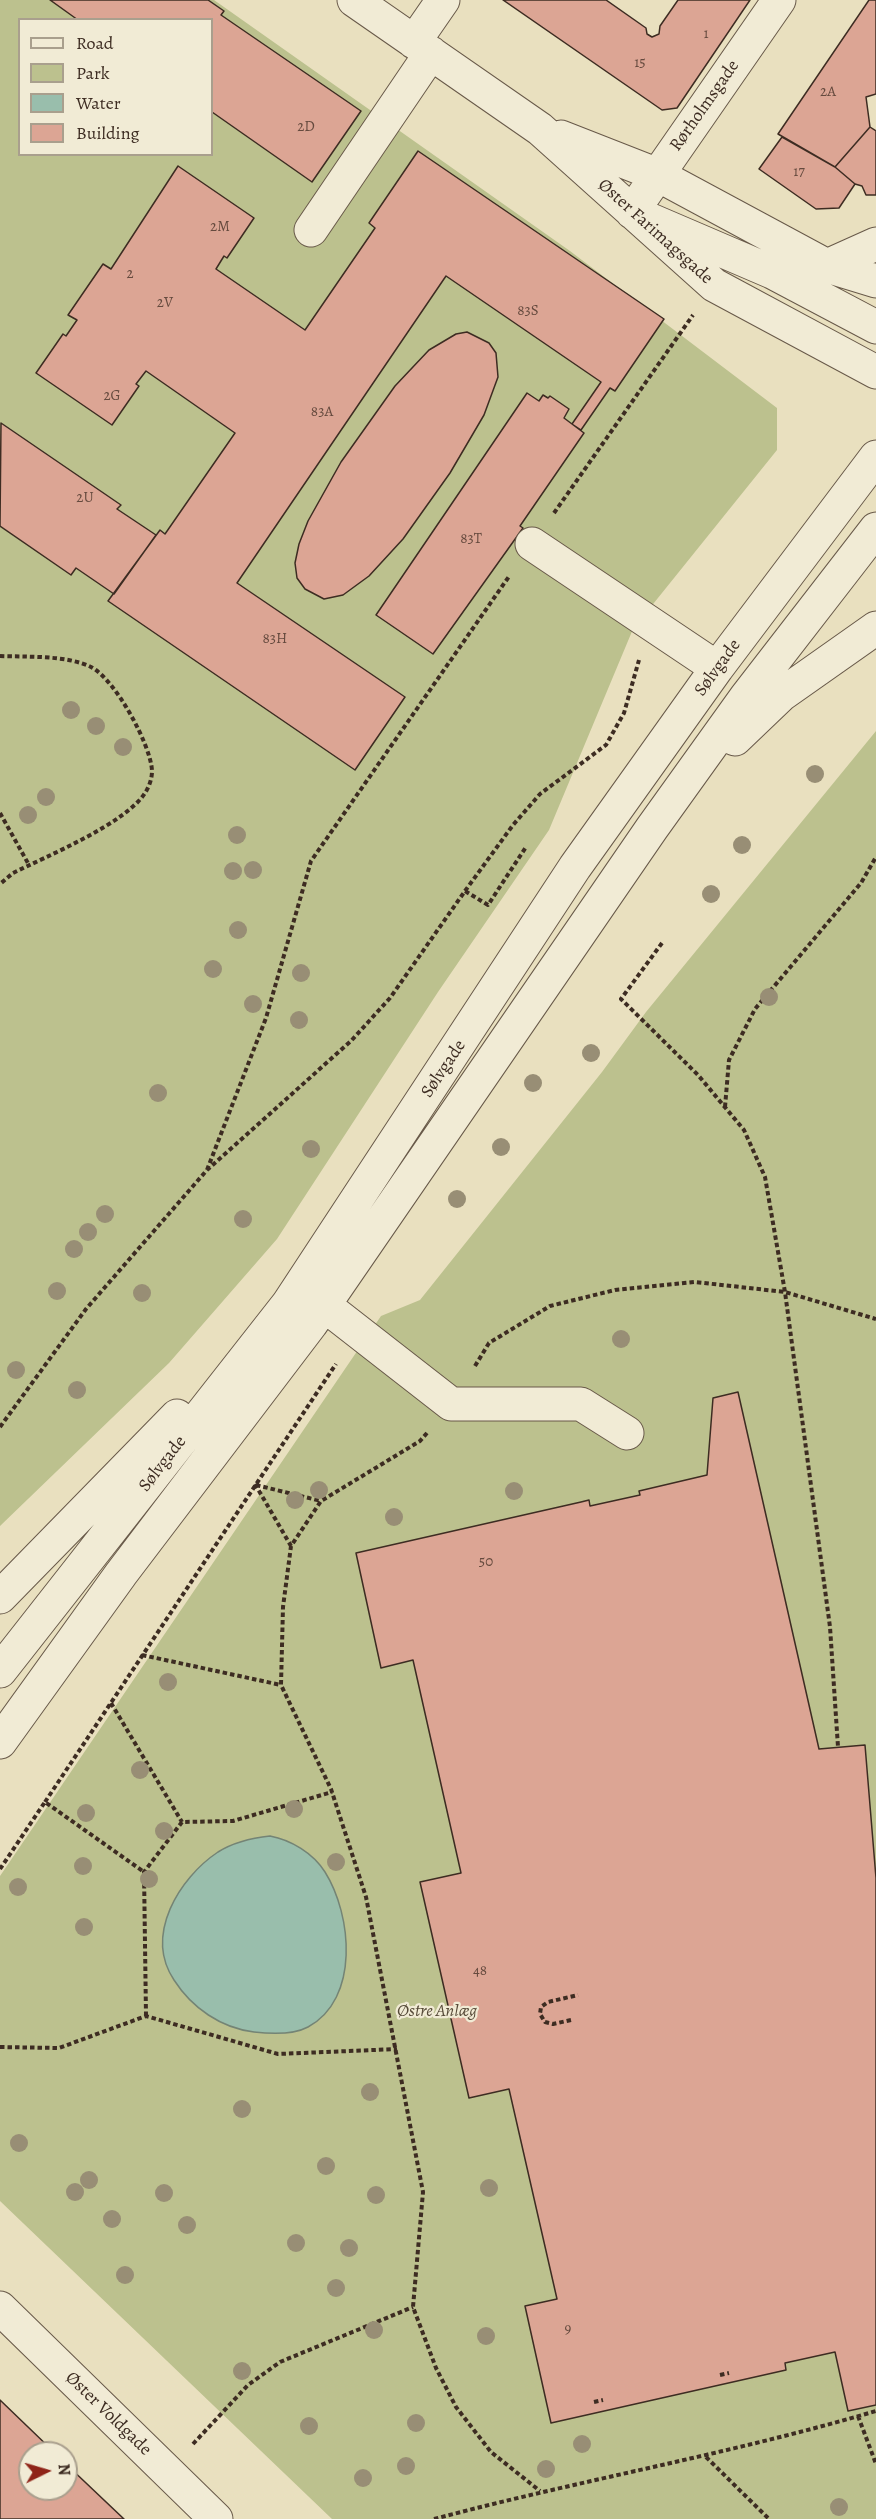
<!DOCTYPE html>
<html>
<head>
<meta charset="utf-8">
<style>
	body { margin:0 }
	#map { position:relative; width:876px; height:2519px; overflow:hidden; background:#e9e0bf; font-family:Alegreya,serif }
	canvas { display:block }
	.legend { position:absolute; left:18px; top:18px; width:195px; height:138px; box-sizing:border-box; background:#f1ebd5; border:2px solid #a99f8d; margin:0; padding:8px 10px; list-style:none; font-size:18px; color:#3d2c22 }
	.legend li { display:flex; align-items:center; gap:12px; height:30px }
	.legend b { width:30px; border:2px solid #a99f8d }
	.north { position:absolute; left:18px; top:2441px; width:60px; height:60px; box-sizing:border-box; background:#f1ebd5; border:2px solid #a99f8d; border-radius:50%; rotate:85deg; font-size:16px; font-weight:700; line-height:24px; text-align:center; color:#3d2c22 }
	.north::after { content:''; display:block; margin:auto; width:21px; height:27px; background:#8f2418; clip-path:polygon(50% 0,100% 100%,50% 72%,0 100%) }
</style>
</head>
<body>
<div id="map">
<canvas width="876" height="2519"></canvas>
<ul class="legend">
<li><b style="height:8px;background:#f1ebd5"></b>Road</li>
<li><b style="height:16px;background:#bcc18e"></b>Park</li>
<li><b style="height:16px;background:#99beac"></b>Water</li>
<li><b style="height:16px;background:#dca594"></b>Building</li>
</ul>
<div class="north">N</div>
</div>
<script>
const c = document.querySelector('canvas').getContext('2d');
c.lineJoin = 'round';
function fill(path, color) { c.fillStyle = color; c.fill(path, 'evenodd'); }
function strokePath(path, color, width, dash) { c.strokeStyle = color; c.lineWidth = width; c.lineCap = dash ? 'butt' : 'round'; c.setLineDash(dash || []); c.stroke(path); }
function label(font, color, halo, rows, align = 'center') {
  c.font = font + ' Alegreya,serif'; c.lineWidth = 4.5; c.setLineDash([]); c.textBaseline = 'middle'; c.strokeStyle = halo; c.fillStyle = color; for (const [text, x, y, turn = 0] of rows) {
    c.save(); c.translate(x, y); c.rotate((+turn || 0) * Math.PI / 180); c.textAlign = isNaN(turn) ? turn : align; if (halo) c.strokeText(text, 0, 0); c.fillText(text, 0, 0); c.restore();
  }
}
const green = new Path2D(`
	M0,0H214L570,251L777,408V450L633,629L549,830L438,992L277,1239L169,1363L0,1526ZM20,20H212V154H20Z
	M876,731V2519H332L0,2201V1876L381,1316L420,1300L602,1072L646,1012Z`);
const water = new Path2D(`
	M270,1836C291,1840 313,1853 325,1872C352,1915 360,1999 308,2027C293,2035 271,2034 254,2032C221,2028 192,2008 174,1980C144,1935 179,1878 218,1852C234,1842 251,1838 270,1836Z`);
const building = new Path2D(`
	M50,0H208L224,11L221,15L361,111L312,182L212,112V20H78Z
	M503,0H606L646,28L647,34L652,37L659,34L660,26L678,0H750L677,108L662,110Z
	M869,0H876V94L866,97L870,127L835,167L778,134Z
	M870,127L876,131V195H866L862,186L855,184L835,167Z
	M782,137L835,167L855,184L839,208L816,209L759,169Z
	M418,151L664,319L615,391L610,388L581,430L572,424L601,382L446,276L237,583L405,697L355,770L108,601L160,530L165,534L235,433L146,371L136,384L139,386L112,425L36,373L63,334L66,336L77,320L68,315L103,264L111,269L178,166L254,218L227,258L224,256L216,269L305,330L375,228L369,223Z
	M467,332L489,343L496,353L498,377L484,415L450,473L403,539L369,576L343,595L324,599L305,589L297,578L295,563L299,544L308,521L341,462L395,386L429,350L456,334Z
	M527,393L539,401L543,395L548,398L550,396L569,409L564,418L584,433L520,526L523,528L433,654L376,615Z
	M1,423L121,505L117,509L156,535L114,594L76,568L71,575L0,526Z
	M738,1392L819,1749L865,1745L876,1878V2405L848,2411L835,2352L785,2363L786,2370L551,2423L525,2306L557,2299L509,2089L469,2098L420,1882L461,1873L413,1660L381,1668L356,1553L581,1502L589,1500L590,1506L640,1495L639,1491L707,1475L713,1398Z
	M0,2400L55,2453H30V2489H66V2464L124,2519H0Z`);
const path = new Path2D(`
	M554,513L693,315
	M0,656C26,657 67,655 91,667C115,679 151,745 152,771C152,779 149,787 145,793C125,824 47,856 13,873L0,884
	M0,813L29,865
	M465,891L513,825L540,794L606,745L624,713L639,660
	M662,943L621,999L698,1075L744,1130L765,1177L785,1292L830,1627L838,1747
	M725,1107L729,1060L755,1009L861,883L876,857
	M207,1170L266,1018L311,861L510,575
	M475,1366L489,1343L550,1306L615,1290L695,1282L785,1292L876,1319
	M0,1427L86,1309L207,1170L351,1041L390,998L465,891L488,905L526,847
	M427,1433L420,1441L321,1501L291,1546L283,1607L281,1685L331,1789L366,1897L423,2192L413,2307L436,2368L456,2407L491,2452L540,2491
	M255,1484L291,1546
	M256,1485L321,1501
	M142,1655L281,1685
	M111,1703L182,1822
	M45,1802L336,1364
	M0,1869L45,1802L144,1872
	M146,2016L144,1872L182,1822L233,1821L332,1792
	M571,2020L553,2024L545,2022L540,2014L541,2007L548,2002L578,1995
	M0,2047L59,2048L146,2016L278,2054L397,2049
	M720,2375L729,2373
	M594,2402L603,2400
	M858,2416L876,2464
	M193,2444L248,2385L280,2362L413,2307
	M706,2457L769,2519
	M434,2519C581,2480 730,2454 876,2411`);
const minor = new Path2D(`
	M354,0L540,129L714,285L876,372
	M779,0L632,212L772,272L876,327
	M414,42L443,0
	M561,137L658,175L827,266L876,281
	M311,230L431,53
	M827,266L876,244
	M532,544L717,668
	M735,739L781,695L876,628
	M324,1305L451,1404H581L627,1433
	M0,1597L177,1416
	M0,1671L288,1304L575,867L717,668L876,457
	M0,1742L121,1574L311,1324L652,828L746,697L876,529
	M0,2308L216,2519`);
const trees = [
	[71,710],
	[96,726],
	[123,747],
	[815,774],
	[46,797],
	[28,815],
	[237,835],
	[742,845],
	[253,870],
	[233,871],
	[711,894],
	[238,930],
	[213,969],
	[301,973],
	[769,997],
	[253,1004],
	[299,1020],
	[591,1053],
	[533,1083],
	[158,1093],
	[501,1147],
	[311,1149],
	[457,1199],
	[105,1214],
	[243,1219],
	[88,1232],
	[74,1249],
	[57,1291],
	[142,1293],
	[621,1339],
	[16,1370],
	[77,1390],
	[319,1490],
	[514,1491],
	[295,1500],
	[394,1517],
	[168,1682],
	[140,1770],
	[294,1809],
	[86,1813],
	[164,1831],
	[336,1862],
	[83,1866],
	[149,1879],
	[18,1887],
	[84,1927],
	[370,2092],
	[242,2109],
	[19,2143],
	[326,2166],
	[89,2180],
	[489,2188],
	[75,2192],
	[164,2193],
	[376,2195],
	[112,2219],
	[187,2225],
	[296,2243],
	[349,2248],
	[125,2275],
	[336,2288],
	[374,2330],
	[486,2336],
	[242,2371],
	[416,2423],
	[309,2426],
	[582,2444],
	[406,2466],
	[546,2469],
	[363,2478],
	[839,2507]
];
const numberNames = [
	["1",706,34],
	["15",640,63],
	["2A",828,92],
	["2D",306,127],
	["17",799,172],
	["2M",220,227],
	["2",130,274],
	["2V",165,303],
	["83S",528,311],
	["2G",112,396],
	["83A",322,412],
	["2U",85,498],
	["83T",471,539],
	["83H",275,639],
	["50",486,1562],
	["48",480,1971],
	["9",568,2329]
];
const streetNames = [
	["Rørholmsgade",705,106,-55],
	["Øster Farimagsgade",655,232,42],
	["Sølvgade",718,668,-54],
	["Sølvgade",444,1069,-56],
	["Sølvgade",163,1464,-52],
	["Øster Voldgade",108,2414,44]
];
const parkNames = [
	["Østre Anlæg",437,2012]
];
fill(green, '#bcc18e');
fill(water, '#99beac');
strokePath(water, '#748475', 1.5);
fill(building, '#dca594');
strokePath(building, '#3d2c22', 1.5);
strokePath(minor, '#685949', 35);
strokePath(path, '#3d2c22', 4, [4.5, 3]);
strokePath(minor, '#f1ebd5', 33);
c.fillStyle = '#988e75';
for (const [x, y] of trees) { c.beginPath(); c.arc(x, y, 9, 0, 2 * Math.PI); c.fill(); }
label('15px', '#654a3e', null, numberNames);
label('18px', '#3d2c22', '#f1ebd5', streetNames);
label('italic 18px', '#564a38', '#f1ebd5', parkNames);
</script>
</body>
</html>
